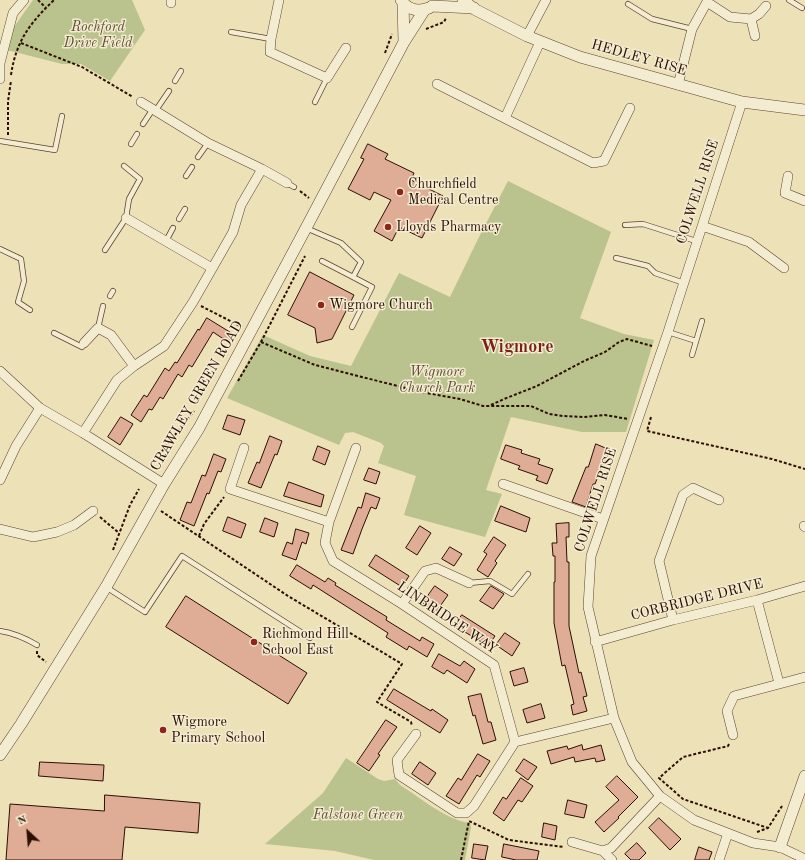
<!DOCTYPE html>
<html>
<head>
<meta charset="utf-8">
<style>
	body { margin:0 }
	#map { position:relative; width:805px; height:860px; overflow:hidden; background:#ede1b8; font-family:"Old Standard TT",serif }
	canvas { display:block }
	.north { position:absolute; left:8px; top:812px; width:40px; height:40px; -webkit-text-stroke:3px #f3ecd1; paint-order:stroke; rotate:334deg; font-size:11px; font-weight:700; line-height:16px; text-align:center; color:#2c0e03 }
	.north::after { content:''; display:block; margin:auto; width:14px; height:18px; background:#2c0e03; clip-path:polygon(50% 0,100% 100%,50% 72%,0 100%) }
</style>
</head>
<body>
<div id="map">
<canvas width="805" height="860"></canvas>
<div class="north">N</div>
</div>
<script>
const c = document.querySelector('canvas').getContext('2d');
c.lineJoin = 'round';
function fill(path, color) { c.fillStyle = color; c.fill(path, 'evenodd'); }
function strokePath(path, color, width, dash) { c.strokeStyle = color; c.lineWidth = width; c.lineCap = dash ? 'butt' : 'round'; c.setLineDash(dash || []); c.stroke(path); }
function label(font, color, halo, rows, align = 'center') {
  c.font = font + ' "Old Standard TT",serif'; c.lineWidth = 3; c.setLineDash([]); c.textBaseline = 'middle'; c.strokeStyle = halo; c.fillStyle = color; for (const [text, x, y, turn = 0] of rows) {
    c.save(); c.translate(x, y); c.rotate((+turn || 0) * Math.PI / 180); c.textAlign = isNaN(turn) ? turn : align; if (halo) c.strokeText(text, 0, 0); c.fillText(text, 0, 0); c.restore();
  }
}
const green = new Path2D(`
	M33,0H132L145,30L110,81L81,64H62L7,50L14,27Z
	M508,181L611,232L580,318L624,334L654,340L626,432H582L511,417L486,490L502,494L485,537L404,515L416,476L378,463L384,446L381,443L353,432L345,433L339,445L227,398L263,335L310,356L351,366L399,273L450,297L478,239Z
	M346,758L378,779L384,781L395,779L400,785C421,798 446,820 470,823L471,827L465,860H374L335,851L265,844L323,793Z`);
const building = new Path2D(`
	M368,144L388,154L385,159L414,173L411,180L443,196L422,238L399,227L392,241L374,231L391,200L374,192L370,200L348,189L364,159L361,158Z
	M310,272L354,295L332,339L317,343L315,328L288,315Z
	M207,318L233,334L228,342L213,332L192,367L189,365L182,377L178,374L163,399L160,397L152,410L149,409L141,422L131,415L144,395L147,397L165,368L169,371L175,362L177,363L198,329L199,330Z
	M228,415L245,420L240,435L223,429Z
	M121,417L133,424L120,445L108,437Z
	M270,436L282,441L277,455L275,454L261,488L248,483L257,462L259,463Z
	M596,444L610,450L605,462L604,461L595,484H593L586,507L572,502L586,467H588Z
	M506,445L522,450L521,453L540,459L538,464L553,469L547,484L536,480L538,476L518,469L520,466L501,459Z
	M318,446L330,451L325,465L313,460Z
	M214,454L226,459L221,472L218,471L209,494L207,493L194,526L180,520L187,502L191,503L202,475L205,476Z
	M369,468L380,472L376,484L364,480Z
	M289,482L324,495L321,507L284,496Z
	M366,493L380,498L376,509L371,507L362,529L353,554L341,550L358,507L361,508Z
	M501,506L530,518L526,532L495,521Z
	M228,517L246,524L241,538L223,531Z
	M265,518L278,523L274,537L260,532Z
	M569,523V537H566L567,562H569V626L579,673L581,672L587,696L583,697L587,711L573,715L571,705L574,704L565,665L562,666L554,623V582H555V556H553L552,543H557L556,524Z
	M420,526L431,533L417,555L406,548Z
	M296,529L309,533L306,544L302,542L296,560L282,555L287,542L292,544Z
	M494,537L506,545L495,561L497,563L488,577L477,570L487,554L484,552Z
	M450,547L462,554L454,566L442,559Z
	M376,555L409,576L402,587L369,566Z
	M297,565L325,582L328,578L336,583L335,585L387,617L386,620L420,641L422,637L434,644L427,657L409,646L407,650L386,637L388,633L313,585L311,589L290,576Z
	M435,586L448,595L436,612L423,603Z
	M491,586L504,594L493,609L480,601Z
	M186,596L307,673L288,704L166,627Z
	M462,615L495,636L488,646L455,626Z
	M505,633L520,643L512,656L496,645Z
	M439,654L460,666L464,661L475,669L467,683L447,670L444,674L432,667Z
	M524,668L528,682L514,686L510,672Z
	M394,689L431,711L432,709L448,720L440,733L387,700Z
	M481,694L488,722H491L496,740L483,744L475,715L473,716L468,697Z
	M541,704L545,718L527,723L523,710Z
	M386,720L397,727L378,754L380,755L369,771L357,763Z
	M582,745L583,750L601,745L605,760L596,762L595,758L575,762L574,757L551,764L547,751L567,746L568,749Z
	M478,754L490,761L480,777L477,775L459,804L446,796L458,778L461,780Z
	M524,759L537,767L528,780L516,771Z
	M40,762L104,765L103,781L39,776Z
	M420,762L436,773L428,785L412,774Z
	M617,776L638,797L618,817L619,818L604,832L595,822L619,800L606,787Z
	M521,778L533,786L522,802L518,800L504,821L493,813L503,797L506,799Z
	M105,795L200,803L198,833L125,827L122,860H6L10,804L104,811Z
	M568,800L587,805L584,818L565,814Z
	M659,818L681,839L670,850L649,828Z
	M544,823L557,826L555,840L542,837Z
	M637,843L646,853L639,860H631L625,854Z
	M474,844L488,846L485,860L472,858Z
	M504,844L539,851L537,860H516L502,857Z
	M699,847L712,852L709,860H695Z`);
const path = new Path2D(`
	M38,0L46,8
	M426,29L444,22L446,18
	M21,43L82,67L133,97
	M385,53L392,34
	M11,75C16,41 30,23 54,0
	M8,135V101L11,81
	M300,191L309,198
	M201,306L242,327
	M261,342L315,365L421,392L460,399L483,406H531L549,414L563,416L584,417L605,415L628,419
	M238,381L261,342L305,256
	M491,405L504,399L537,386L584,361L605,352L619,342L627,339L652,346
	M651,417L647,431L772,459L805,469
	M159,455L194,411
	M161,511L288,596L402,664L377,702L411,722L412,726
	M100,517L119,533
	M199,536L204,524L224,497
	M113,550L130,505L139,489
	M37,651V655L46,662
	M729,744L728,746L683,757L659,778L683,799L768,828
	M757,832L768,828L782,806
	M461,860L469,821L509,840L564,847`);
const service = new Path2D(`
	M789,0L802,8
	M628,4L652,19L692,29
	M231,32L271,39
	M175,81L181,71
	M315,102L327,78
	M156,110L169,91
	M143,124L153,109
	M0,141L55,150L62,116
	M131,144L137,134
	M198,157L208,143
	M186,176L192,167
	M287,183L294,187
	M179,219L185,209
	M625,225L643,224L696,241
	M306,228L341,243L361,262L353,277L322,261
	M166,241L173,228
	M0,249L21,259L24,281L18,302L30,310
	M105,250L126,218L129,199L140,179L124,166
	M616,258L648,266L655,273L684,283
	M110,296L113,291
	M352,327L372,287L353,277
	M98,328L103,306
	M668,332L696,341
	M54,333L82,347L84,343
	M692,355L702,321
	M469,583L490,581L512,594L528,574
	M106,587L145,612L182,556L310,638
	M0,631C14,633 25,638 37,645`);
const minor = new Path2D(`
	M171,0V3
	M279,0L271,39L270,52L327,78L346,48
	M707,2L730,17L751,19L755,36
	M751,19L759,14L766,6
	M527,36L546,0
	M0,79V63L13,13L24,0
	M437,84L593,163L604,161L630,108
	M678,85L692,29L708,0
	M742,102L668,332L591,556L588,607L614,718L632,762L660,796L694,820L753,843L780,847L805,859
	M505,118L540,42
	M262,169L287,183
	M788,176L785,193L805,201
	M126,218L212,268
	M702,226L749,242L784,268
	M84,343L98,328L111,335L134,366
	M0,371L40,408L83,433L164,484
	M83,433L117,380L134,366L164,346L193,302L233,232L241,205L262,169L208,143L141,102
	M244,448L230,489L329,522
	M356,448L329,522L325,543L333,561L402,604L494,665L515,742L614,718
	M0,480L16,446L40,408
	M503,484L603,519
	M804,526L805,527
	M0,529L33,537L57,532L74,525L93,511
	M757,600L779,683
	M402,604L425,571L436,568L469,583
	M673,620L659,561L683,495L693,488L719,500
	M595,642L673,620L757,600L805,586
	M416,734L397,760L399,775L457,813H466L474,806L515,742
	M733,735L727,711L734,696L805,677
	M572,842L603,851L611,848L660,796
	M603,851L612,860
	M719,860L728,833`);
const tertiary = new Path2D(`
	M401,0C408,10 418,12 429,8
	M463,0L474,9L527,36L580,57L742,102L805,110
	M403,3L404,42
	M432,6L474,8
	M0,755L21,724L106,587L164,484L199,428L306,228L404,42L425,9
	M780,847L805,776`);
const markers = [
	[400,192,4,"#8f2418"],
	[388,227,4,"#8f2418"],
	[321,305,4,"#8f2418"],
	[254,642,4,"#8f2418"],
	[163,730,4,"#8f2418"]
];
const parkNames = [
	["Rochford",98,27],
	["Drive Field",98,43],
	["Wigmore",437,372],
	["Church Park",437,388],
	["Falstone Green",358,815]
];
const streetNames = [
	["HEDLEY RISE",639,58,16],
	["COLWELL RISE",698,192,-72],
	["CRAWLEY GREEN ROAD",197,396,-60],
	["COLWELL RISE",596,500,-72],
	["CORBRIDGE DRIVE",697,600,-14],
	["LINBRIDGE WAY",447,618,34]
];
const poiNames = [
	["Churchfield",408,184],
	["Medical Centre",408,200],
	["Lloyds Pharmacy",396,227],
	["Wigmore Church",329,305],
	["Richmond Hill",262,634],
	["School East",262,650],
	["Wigmore",171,722],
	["Primary School",171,738]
];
const districtNames = [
	["Wigmore",517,347]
];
fill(green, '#bac28d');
fill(building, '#dfac96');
strokePath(building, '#2c0e03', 1);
strokePath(service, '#5c4330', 6);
strokePath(minor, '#5c4330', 10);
strokePath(tertiary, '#5c4330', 12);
strokePath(path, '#2c0e03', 2, [3, 2]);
strokePath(service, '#f3ecd1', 4.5);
strokePath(minor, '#f3ecd1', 9);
strokePath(tertiary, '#f3ecd1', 11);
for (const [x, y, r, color] of markers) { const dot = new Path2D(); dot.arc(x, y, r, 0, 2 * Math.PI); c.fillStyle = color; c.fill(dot); strokePath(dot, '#f3ecd1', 1.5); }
label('italic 14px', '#5e4d33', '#f3ecd1', parkNames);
label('14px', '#2c0e03', '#f3ecd1', streetNames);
label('14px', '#2c0e03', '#f3ecd1', poiNames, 'left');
label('bold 18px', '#7a1f14', '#f3ecd1', districtNames);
</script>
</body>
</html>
